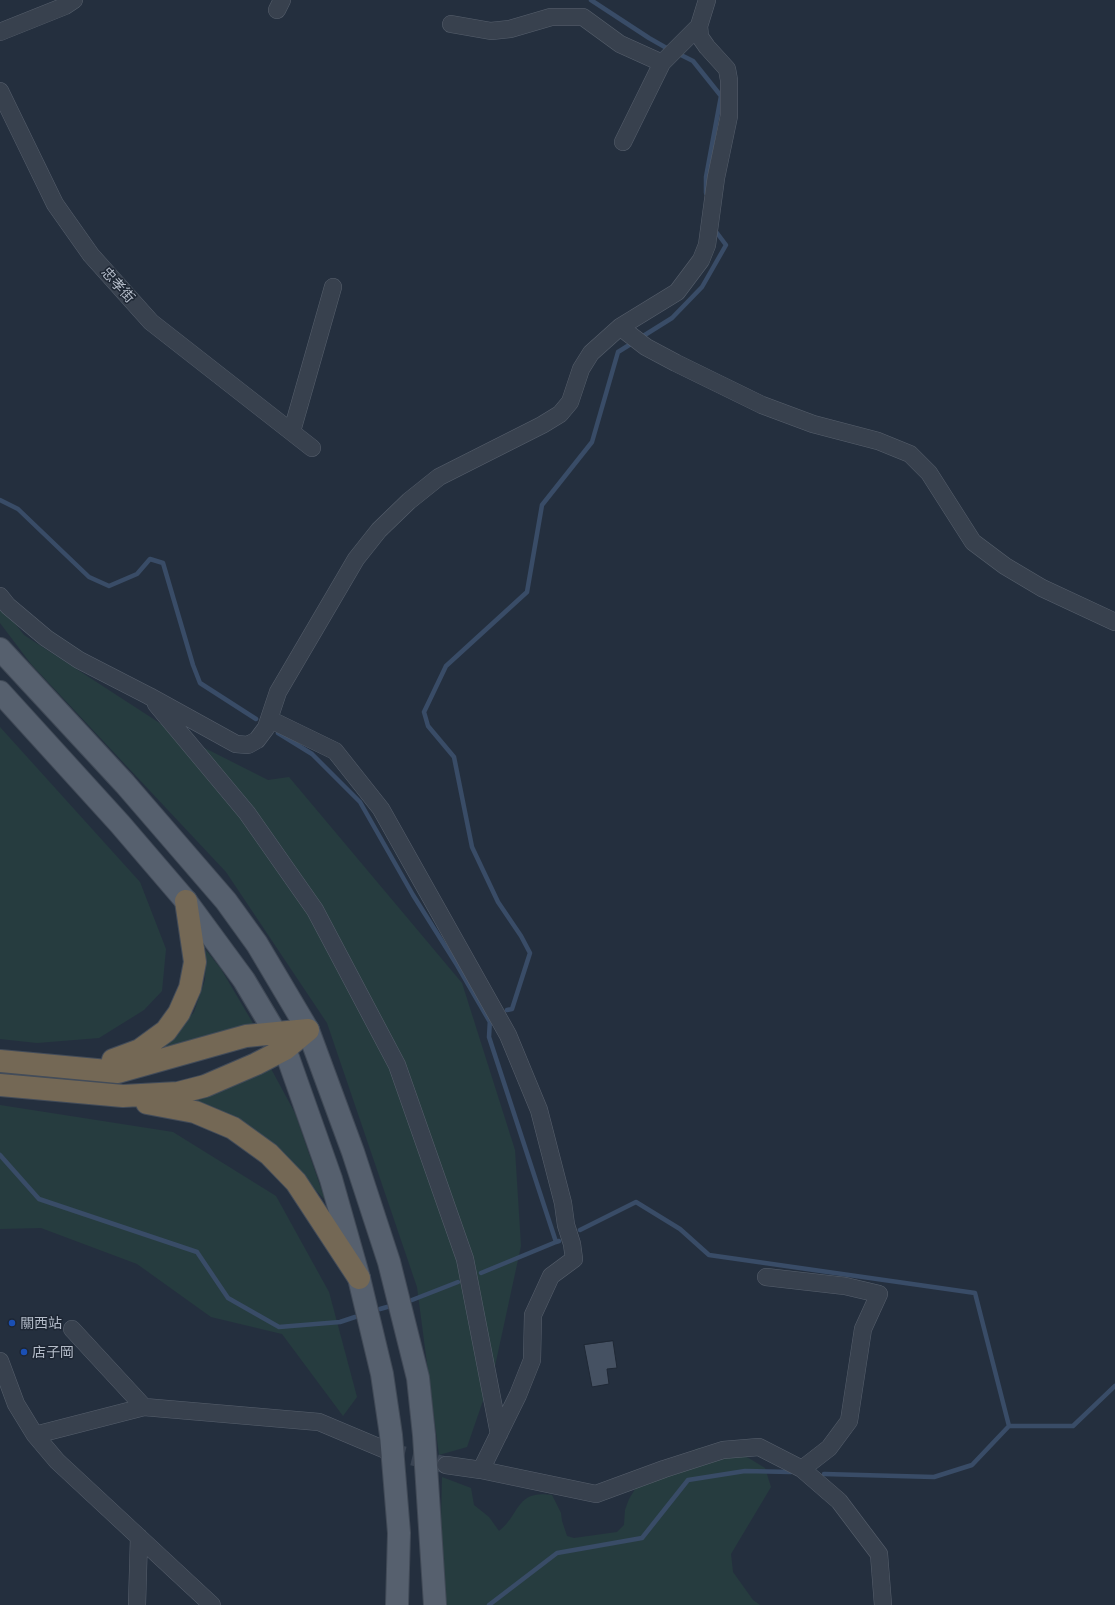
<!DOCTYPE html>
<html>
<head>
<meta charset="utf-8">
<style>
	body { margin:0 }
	canvas { display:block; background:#242f3e }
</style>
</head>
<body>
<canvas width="1115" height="1605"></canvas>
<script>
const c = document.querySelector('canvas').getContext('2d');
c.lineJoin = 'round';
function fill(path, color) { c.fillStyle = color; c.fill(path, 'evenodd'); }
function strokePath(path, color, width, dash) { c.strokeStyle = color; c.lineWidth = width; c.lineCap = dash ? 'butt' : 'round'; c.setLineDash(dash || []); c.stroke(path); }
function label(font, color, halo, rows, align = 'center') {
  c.font = font + ' Commissioner,"Noto Sans TC",sans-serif'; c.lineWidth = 3; c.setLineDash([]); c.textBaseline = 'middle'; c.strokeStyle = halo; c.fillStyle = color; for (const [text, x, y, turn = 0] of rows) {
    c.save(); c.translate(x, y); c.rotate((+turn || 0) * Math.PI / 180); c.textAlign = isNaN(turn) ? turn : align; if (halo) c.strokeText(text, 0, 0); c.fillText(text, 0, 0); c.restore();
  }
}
const green = new Path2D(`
	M0,604L24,635L175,733L268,780L289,777L462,983L515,1150L521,1246L495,1366L467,1447L439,1455L417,1287L327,1023L226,872L31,664L0,623Z
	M0,727L140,882L166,949L162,991L144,1010L99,1038L37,1043L0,1039Z
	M206,950L221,969L254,1025L134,1062L167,1042L194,1012L205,980Z
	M269,1065L295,1113L325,1200L306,1180L240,1121L213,1107L192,1099Z
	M0,1105L173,1132L276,1196L329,1292L357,1397L343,1416L282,1334L211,1317L137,1264L41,1228L0,1229Z
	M729,1446L765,1468L771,1487L731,1554L733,1572L753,1600L760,1605H439L442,1477L471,1488L474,1505L489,1517L499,1531C521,1514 515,1490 552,1495L561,1513L562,1521L567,1536L574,1538L617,1532L624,1525L625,1510L629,1499L637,1486L645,1478L698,1448Z`);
const stream = new Path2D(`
	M591,0L649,38L670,50
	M677,53L693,61L721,96L706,177V193
	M640,338L672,318L702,287L726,245L714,229
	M0,500L18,509L89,577L109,586L137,574L150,559L163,563L193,665L200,683L256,719
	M278,733L312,754L360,802L413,895L457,965L490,1022
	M507,1010L512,1009L530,953L521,936L498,902L472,847L454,757L428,726L424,712L446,666L527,592L542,505L592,442L618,352L634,342
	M490,1019L489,1037L556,1242L559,1241
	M0,1155L39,1199L197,1252L228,1298L279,1327L340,1322L355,1317
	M580,1230L636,1202L680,1229L709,1255L975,1293L1009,1426H1073L1115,1386
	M481,1273L556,1242
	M412,1300L458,1282
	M380,1309L387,1307
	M824,1474L934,1477L972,1465L1009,1426
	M489,1605L557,1553L642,1538L688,1480L745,1471L791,1472`);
const building = new Path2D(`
	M613,1341L617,1368L607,1369L609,1384L592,1387L584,1345Z`);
const minorTunnel = new Path2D(`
	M388,1451L446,1465`);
const minor = new Path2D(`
	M277,10L282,0
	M451,24L491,31L510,29L551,17H583L620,44L662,63L623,142
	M0,32L65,6L74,0
	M662,63L699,26
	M0,91L55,204L91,255L151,322L312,448
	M620,327L646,347L676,363L762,405L813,424L878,441L910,454L929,473L973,542L1005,566L1042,588L1115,622
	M292,431L333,287
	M0,596L8,606L46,638L79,660L149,696L236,744L248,745L257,740L266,728L278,692L356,559L379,530L409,501L439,477L542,425L560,414L570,402L581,369L591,353L620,327L677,292L701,260L707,245L716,178L729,116V80L727,69L707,47L700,37L699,26L707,0
	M156,704L247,813L315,910L397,1065L465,1259L499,1434
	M269,719L335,751L381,809L508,1035L539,1110L563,1203L566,1225L572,1244L574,1259L551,1276L533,1315L532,1360L518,1395L481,1470
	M766,1277L845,1286L879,1294L863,1329L849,1421L829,1448L802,1469
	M72,1329L144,1407
	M0,1361L16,1404L35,1435L57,1461L212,1605
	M35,1435L144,1407L319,1422L388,1451
	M446,1465L481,1470L596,1494L664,1469L723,1450L759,1447L802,1469L839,1501L879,1554L883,1605
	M137,1605L139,1537`);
const major = new Path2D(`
	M0,649L125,784L226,901L257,944L308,1030L353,1152L389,1262L418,1378L424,1435L435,1605
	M0,692L120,824L186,901L244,980L285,1049L331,1179L359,1278L382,1374L391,1435L399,1533L397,1605`);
const highway = new Path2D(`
	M113,1060L140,1050L166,1031L179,1013L190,988L195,962L186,901
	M0,1061L118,1072L246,1036L308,1030
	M0,1085L123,1096L178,1093L205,1086L256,1064L285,1049L308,1030
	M147,1103L195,1112L233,1128L269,1154L296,1182L359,1278`);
const markers = [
	[12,1323,4,"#1a4fb4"],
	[24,1352,4,"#1a4fb4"]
];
const streetNames = [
	["忠孝街",118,285,48]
];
const poiNames = [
	["關西站",20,1323],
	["店子岡",32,1352]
];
fill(green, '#263c3f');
strokePath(stream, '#394c67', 4.5);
fill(building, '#455162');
strokePath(building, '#1f2835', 1);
strokePath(minorTunnel, '#3a4453', 17, [17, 8]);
strokePath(minor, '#565f6c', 18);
strokePath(major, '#414a57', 24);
strokePath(highway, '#434c59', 24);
strokePath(minor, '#38414e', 17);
strokePath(major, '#56606e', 22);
strokePath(highway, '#746855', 22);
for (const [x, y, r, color] of markers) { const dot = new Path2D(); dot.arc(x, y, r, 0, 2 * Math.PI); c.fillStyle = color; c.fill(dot); strokePath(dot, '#1d2633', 1.5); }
label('14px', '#b4bcc9', '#1d2633', streetNames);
label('14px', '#b4bcc9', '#1d2633', poiNames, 'left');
</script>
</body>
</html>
